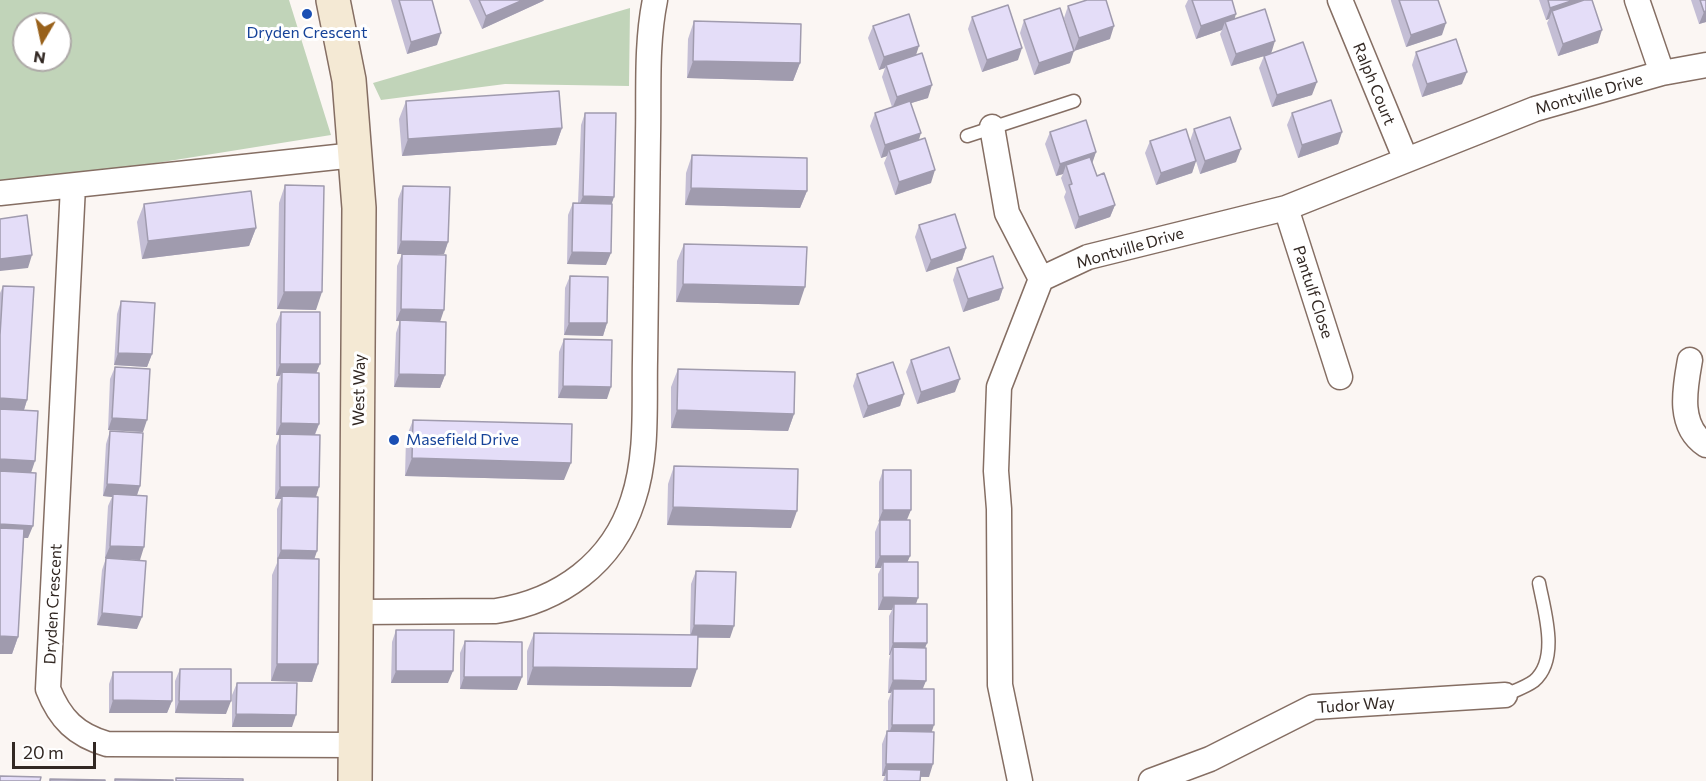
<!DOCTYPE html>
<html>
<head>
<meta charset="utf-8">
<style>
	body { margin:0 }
	#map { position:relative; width:1706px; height:781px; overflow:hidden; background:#fbf6f3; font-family:Commissioner,sans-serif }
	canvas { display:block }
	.north { position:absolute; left:12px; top:12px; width:60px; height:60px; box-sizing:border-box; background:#fff; border:2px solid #ada9a7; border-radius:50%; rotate:189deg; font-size:16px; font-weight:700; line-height:24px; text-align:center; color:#322823 }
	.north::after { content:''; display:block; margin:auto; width:21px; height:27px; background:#98611b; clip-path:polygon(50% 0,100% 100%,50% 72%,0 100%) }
	.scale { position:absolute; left:12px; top:742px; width:84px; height:27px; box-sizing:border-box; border:3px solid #322823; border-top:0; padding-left:8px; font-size:18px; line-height:21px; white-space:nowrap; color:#322823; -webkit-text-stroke:4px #fff; paint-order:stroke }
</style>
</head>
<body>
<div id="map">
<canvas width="1706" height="781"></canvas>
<div class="north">N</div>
<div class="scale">20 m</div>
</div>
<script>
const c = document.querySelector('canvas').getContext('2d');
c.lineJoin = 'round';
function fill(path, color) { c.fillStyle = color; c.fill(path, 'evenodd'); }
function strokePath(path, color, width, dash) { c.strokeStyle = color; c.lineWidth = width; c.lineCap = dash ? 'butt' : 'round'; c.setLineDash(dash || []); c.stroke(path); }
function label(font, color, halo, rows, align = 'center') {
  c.font = font + ' Commissioner,sans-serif'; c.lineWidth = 6; c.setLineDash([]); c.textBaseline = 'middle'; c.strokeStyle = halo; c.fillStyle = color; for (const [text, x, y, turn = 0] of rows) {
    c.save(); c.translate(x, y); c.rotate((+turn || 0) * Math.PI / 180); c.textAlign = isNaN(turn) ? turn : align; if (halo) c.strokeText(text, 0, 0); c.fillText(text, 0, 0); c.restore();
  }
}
const green = new Path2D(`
	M0,0H289L331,135L0,188ZM24,24H60V60H24Z
	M630,8L629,86L505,84L381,100L373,83Z`);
const lane = new Path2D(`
	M967,136L1074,101
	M1505,695C1514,691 1526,687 1534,681C1560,659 1544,610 1539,583`);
const street = new Path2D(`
	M1340,0L1406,160
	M1637,0L1662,73
	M992,127L1007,213L1041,279
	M73,186L48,689C60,719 76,735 107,744L355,745
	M0,193L355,155
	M1286,208L1340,377
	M1690,360C1685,388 1677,426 1706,445
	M357,612L496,611C560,601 613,563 633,500C648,455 644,406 645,360C646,285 647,211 648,136C649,92 646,44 655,0
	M1020,781L1000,685L999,509L996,471L999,387L1041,279L1088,257L1286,208L1535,109L1662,73L1706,65
	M1151,781L1210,759L1313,707L1505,695`);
const secondary = new Path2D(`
	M333,0L349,80L359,208L355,781`);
const wall = new Path2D(`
	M391,0H432L437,45L407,54Z
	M469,0H544L543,1L482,29Z
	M1188,0H1232L1235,19L1312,95L1272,107L1259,68L1264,56L1231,66L1220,34L1222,30L1196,39L1185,6Z
	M1391,0H1438L1442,35L1406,47L1391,1Z
	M1539,0H1592L1598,43L1558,56L1547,23L1549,19L1546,20Z
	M1691,0H1706V22L1699,24Z
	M1068,6L1110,39L1074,51L1064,18Z
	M972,17L1018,60L982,72L968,29Z
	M1024,20L1070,63L1034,75L1020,33Z
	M694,21L800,63L793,81L687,78L688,39Z
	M873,26L916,55L928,98L911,103L919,140L931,183L895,195L884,163L887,156L881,158L870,126L875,113L892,107L882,77L885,68L879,70L868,38Z
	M1416,52L1462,84L1422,97L1412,65Z
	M406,101L562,128L556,145L402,156L399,119Z
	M585,113L611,204L606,265L567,264L568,215L573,203H578L581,125Z
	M1292,113L1342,132L1338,144L1298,158L1287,125Z
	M1194,129L1236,162L1200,174L1196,161L1192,173L1156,185L1145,153L1150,141H1190Z
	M1050,132L1096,152L1092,162L1097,176L1115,205L1110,217L1075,229L1064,197L1066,192L1061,178L1063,174L1056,176L1045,144Z
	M692,155L807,191L800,208L685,205L686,173Z
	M285,185L316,310L277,309L279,203Z
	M403,186L448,242L444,254H397L398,199Z
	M144,204L256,228L249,246L142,259L137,222Z
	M919,225L966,248L962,260L926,272L915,237Z
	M684,244L799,305L676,302L677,261Z
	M402,254L440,322L445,375L440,388L394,387L396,333L400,321H396L397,266Z
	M957,268L1003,288L999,300L963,312L953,280Z
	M570,276L607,323L603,336L564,335L565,288Z
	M3,286L27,400L24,410L31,472L28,538H24L18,637L12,654H0V293Z
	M121,301L152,354L147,367L114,365L117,314Z
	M281,312L317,373L319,424L315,435L317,551L314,558L318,664L312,682L271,681L272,575L277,563V509L281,499H275L276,446L280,435H276L277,384L280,376H276V324Z
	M564,339L607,399L558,398L559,352Z
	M911,360L955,392L917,404L906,372Z
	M115,367L143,432L108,430L110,379Z
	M678,369L794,414L788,431L671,428V387Z
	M857,374L904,394L900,406L863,418L853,386Z
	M413,420L564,480L405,476L406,438Z
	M110,431L140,486L137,495L140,560L108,558L137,629L97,625L102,570L106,558H105L108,506L112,497L103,496L106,444Z
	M674,466L791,528L667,525L668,484Z
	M883,470L907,520L910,556L907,562L916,604L927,643L925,648L923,689L932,732L929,777H920V781H883L885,776H882V744L887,731H888V701L891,693H888L889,660L890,655H889V616L892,610H878V574L881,568H875V532L879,522V482Z
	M696,571L730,638H698L691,687L527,685V651L534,633L690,635L691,584Z
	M396,630L448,683H391L392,642Z
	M465,641L517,690L460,689V653Z
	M180,669L226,714L175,713V681Z
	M113,672L172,701L167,713H109V684Z
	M237,683L292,727H232V695Z`);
const shadedWall = new Path2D(`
	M523,0H544L543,1L482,29L486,16Z
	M1574,0H1588L1552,11L1549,19L1546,20L1550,8Z
	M1706,11V22L1699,24L1704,12Z
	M1236,14L1232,27L1225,22L1222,30L1196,39L1201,26Z
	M1446,23L1442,35L1406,47L1411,35Z
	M1114,26L1110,39L1074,51L1079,38Z
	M1602,30L1598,43L1558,56L1563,44Z
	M441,33L437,45L407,54L411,42Z
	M1275,41L1271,54L1231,66L1236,54Z
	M919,46L915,58L886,65L885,68L879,70L884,57Z
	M1022,48L1018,60L982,72L987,60Z
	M1074,51L1070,63L1034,75L1039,63Z
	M693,61L800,63L793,81L687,78Z
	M1467,72L1462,84L1422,97L1427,84Z
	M1317,82L1312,95L1272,107L1277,95Z
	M932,85L928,98L892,109L897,97Z
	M562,128L556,145L402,156L408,139Z
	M1342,132L1338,144L1298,158L1302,145Z
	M921,133L917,146L889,150L887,156L881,158L885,145Z
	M1241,149L1236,162L1200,174L1205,161Z
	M1096,152L1092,164L1066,165L1063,174L1056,176L1060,164Z
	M1196,161L1192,173L1156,185L1161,173Z
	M935,170L931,183L895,195L899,182Z
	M691,188L807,191L800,208L685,205Z
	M583,196L614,197L610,209L578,208Z
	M1115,205L1110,217L1075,229L1079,217Z
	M256,228L249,246L142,259L148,241Z
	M401,241L448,242L444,254H397Z
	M966,248L962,260L926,272L931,260Z
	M572,252L611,253L606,265L567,264Z
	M32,255L28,268L0,271V259Z
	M683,284L805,287L799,305L676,302Z
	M1003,288L999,300L963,312L968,299Z
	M284,292H322L316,310L277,309Z
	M401,309L444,310L440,322L396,321Z
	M569,323H607L603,336L564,335Z
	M118,353L152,354L147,367L114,365Z
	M280,364H320L315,376L282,372L280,376H276Z
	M399,374L445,375L440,388L394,387Z
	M960,379L955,392L917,404L921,392Z
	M563,386L611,387L607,399L558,398Z
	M904,394L900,406L863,418L868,406Z
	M0,398L27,400L23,413L0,411Z
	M677,410L794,414L788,431L671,428Z
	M112,418L147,420L143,432L108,430Z
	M281,423L319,424L314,436L276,435Z
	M412,458L571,463L564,480L405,476Z
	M0,459L35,461L31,473L0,472Z
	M107,484L140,486L136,498L113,494L112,497L103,496Z
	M280,487H319L315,500L282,496L281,499H275Z
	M673,507L797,511L791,528L667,525Z
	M883,510H911L906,522L880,520L878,522Z
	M0,524L33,526L28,538L0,537Z
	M110,546L144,547L140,560L105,558Z
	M281,550L317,551L313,563L278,558L276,563Z
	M880,556H910L905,568L883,562L881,568H875Z
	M883,597L918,598L914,610L894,604L892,610H878Z
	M102,613L142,617L137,629L97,625Z
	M694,625L734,626L730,638L690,637Z
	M0,636L18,637L12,654H0Z
	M893,643H927L922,655L893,647L890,655H889Z
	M277,664H318L312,682L271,681Z
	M533,667L697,669L691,687L527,685Z
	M396,671H453L448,683H391Z
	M464,677H522L517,690L460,689Z
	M893,680L926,681L921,693L893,689L891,693H888Z
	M113,700L172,701L167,713H109Z
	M179,701H231L226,714L175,713Z
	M236,714L296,715L292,727H232Z
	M892,725H934L930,737H888Z
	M886,764H933L929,777L887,776V769L885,776H882Z`);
const building = new Path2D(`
	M399,0H432L441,33L411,42Z
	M479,0H523L486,16Z
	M1087,0H1106L1114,26L1079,38L1068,6Z
	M1192,0H1232L1236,14L1201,26Z
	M1399,0H1438L1446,23L1411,35Z
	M1548,0H1574L1550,8Z
	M1584,0H1592L1602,30L1563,44L1552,11Z
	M1700,0H1706V11L1704,12Z
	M1008,5L1022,48L987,60L972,17Z
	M1060,8L1074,51L1039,63L1024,20Z
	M1265,9L1275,41L1236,54L1225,22Z
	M909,14L919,46L884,57L873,26Z
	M694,21L801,24L800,63L693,61Z
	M1456,39L1467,72L1427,84L1416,52Z
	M1303,42L1317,82L1277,95L1264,56Z
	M922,53L932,85L897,97L886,65Z
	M559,91L562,128L408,139L406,101Z
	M1331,100L1342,132L1302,145L1292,113Z
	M910,101L921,133L885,145L875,113Z
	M585,113H616L614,197L583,196Z
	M1230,117L1241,149L1205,161L1194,129Z
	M1086,120L1096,152L1060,164L1050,132Z
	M1186,129L1196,161L1161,173L1150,141Z
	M925,138L935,170L899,182L889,150Z
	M692,155L807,158V191L691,188Z
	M1090,157L1097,176L1104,173L1115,205L1079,217L1069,185L1072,184L1066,165Z
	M285,185L324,186L322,292H284Z
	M403,186L450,187L448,242L401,241Z
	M251,191L256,228L148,241L144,204Z
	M573,203L612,204L611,253L572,252Z
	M955,214L966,248L931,260L919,225Z
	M27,215L32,255L0,259V219Z
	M684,244L807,247L805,287L683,284Z
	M402,254L446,255L444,310L401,309Z
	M993,256L1003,288L968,299L957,268Z
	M570,276L608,277L607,323H569Z
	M3,286L34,287L27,400L0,398V335Z
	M121,301L155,303L152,354L118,353Z
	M281,312H320V364H280Z
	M400,320L446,322L445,375L399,374Z
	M564,339L612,340L611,387L563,386Z
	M949,347L960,379L921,392L911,360Z
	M893,362L904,394L868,406L857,374Z
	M115,367L150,369L147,420L112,418Z
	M678,369L795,372L794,414L677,410Z
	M282,372L319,373V424L281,423Z
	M0,409L38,411L35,461L0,459Z
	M413,420L572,424L571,463L412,458Z
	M110,431L143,433L140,486L107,484Z
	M280,434L320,435L319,487H280Z
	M674,466L798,469L797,511L673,507Z
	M883,470H911V510H883Z
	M0,471L36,473L33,526L0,524Z
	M113,494L147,496L144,547L110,546Z
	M282,496L318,497L317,551L281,550Z
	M880,520H910V556H880Z
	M0,528L24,529L18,637L0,636Z
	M106,558L146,561L142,617L102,613Z
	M278,558L319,559L318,664H277Z
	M883,562H918V598L883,597Z
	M696,571L736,572L734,626L694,625Z
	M894,604H927V643H893Z
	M396,630H454L453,671H396Z
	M534,633L698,635L697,669L533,667Z
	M465,641L522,642V677H464Z
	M893,647L926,648V681L893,680Z
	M180,669H231V701H179Z
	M113,672H172V701L113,700Z
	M237,683H297L296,715L236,714Z
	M893,689H934V725H892Z
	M887,731L934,732L933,764H886Z
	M887,769L921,770L920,781H887Z
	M0,776L41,777L40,781H0Z
	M176,778L243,779V781H176Z
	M50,779L105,780V781H50Z
	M115,779L173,780V781H115Z`);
const markers = [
	[307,14,6,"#1a4fb4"],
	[394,440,6,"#1a4fb4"]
];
const transitNames = [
	["Dryden Crescent",307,33],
	["Masefield Drive",406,440,"left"]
];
const streetNames = [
	["Ralph Court",1374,84,68],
	["Montville Drive",1589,94,-16],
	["Montville Drive",1130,248,-16],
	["Pantulf Close",1313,292,72],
	["West Way",359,390,-89],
	["Dryden Crescent",53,604,-87],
	["Tudor Way",1356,705,-4]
];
fill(green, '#c1d4b9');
strokePath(lane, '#856e63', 15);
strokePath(street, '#856e63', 27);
strokePath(secondary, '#856e63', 36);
strokePath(lane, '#fff', 12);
strokePath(street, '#fff', 24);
strokePath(secondary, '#f4e9d4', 33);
fill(wall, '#c4bed5');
fill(shadedWall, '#a09bae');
fill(building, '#e4ddf8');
strokePath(building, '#a09bae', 1.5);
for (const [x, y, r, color] of markers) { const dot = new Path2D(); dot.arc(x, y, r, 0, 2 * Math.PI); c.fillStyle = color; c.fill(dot); strokePath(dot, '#fff', 2); }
label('16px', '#164399', '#fff', transitNames);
label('16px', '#322823', '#fff', streetNames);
</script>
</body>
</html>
